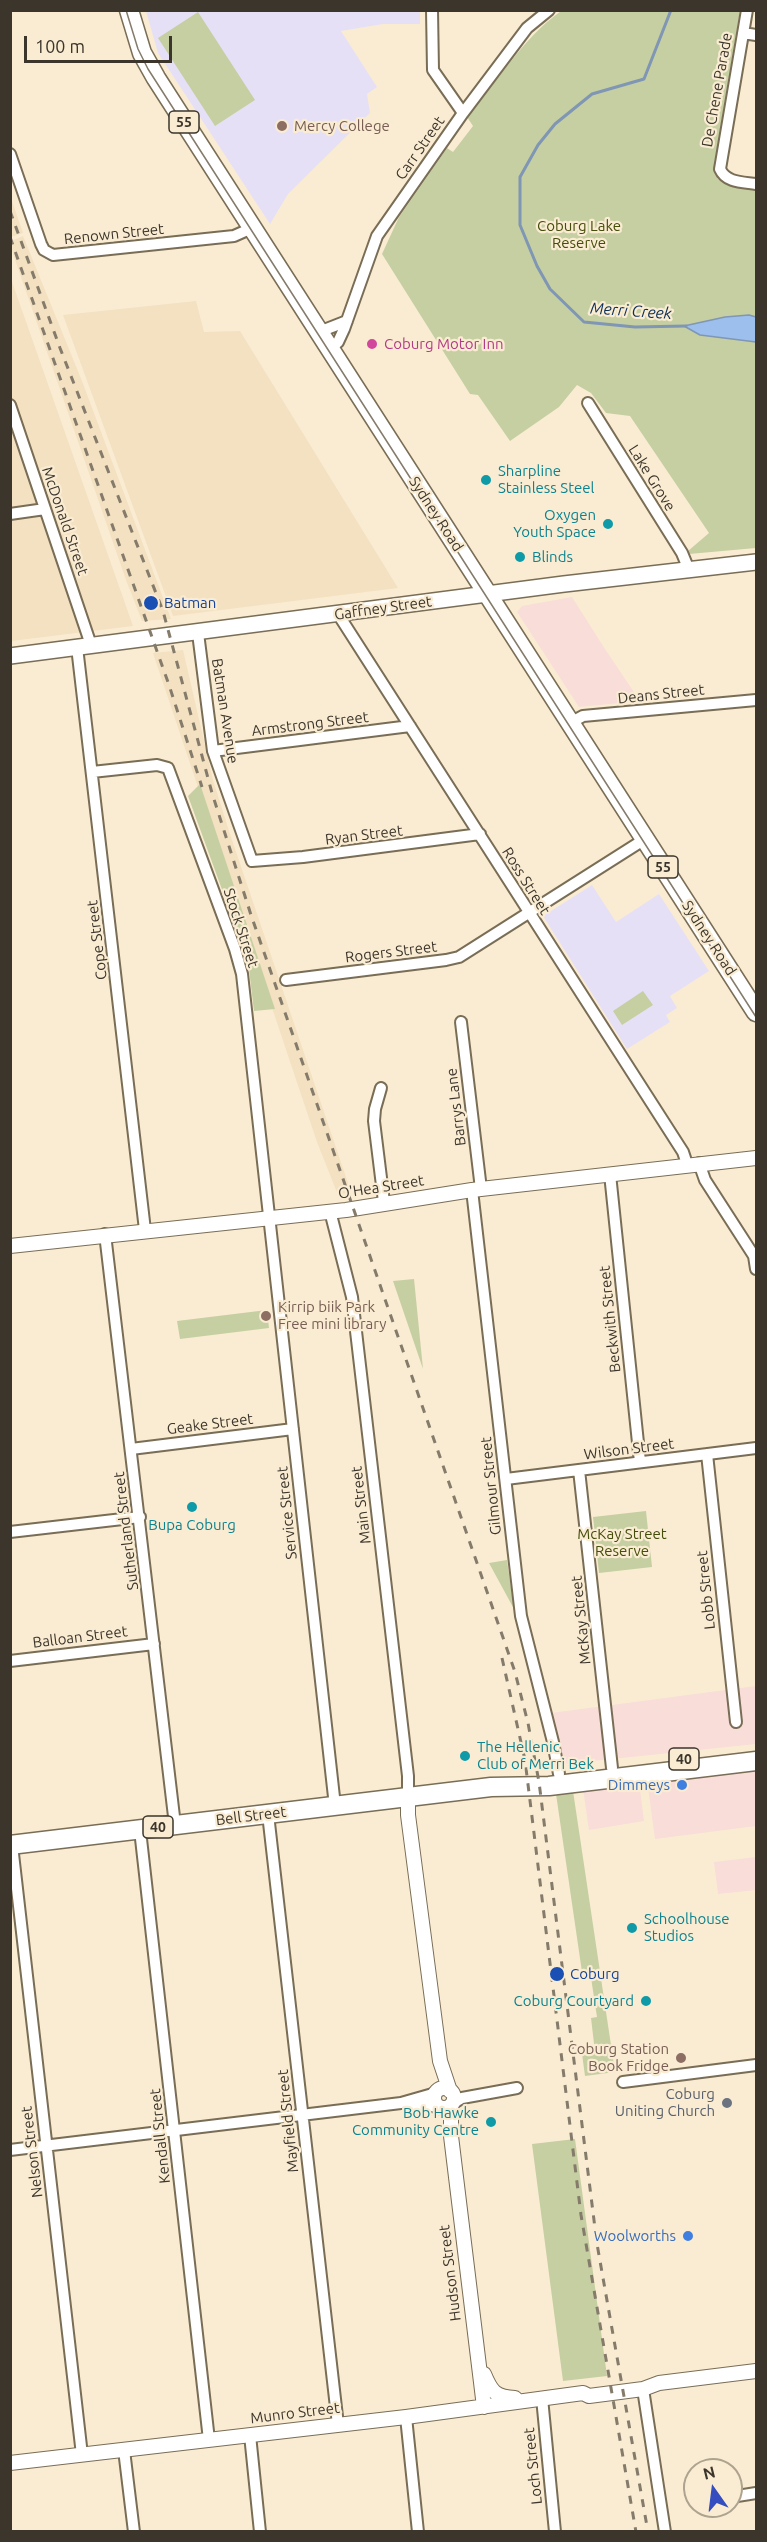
<!DOCTYPE html>
<html>
<head>
<meta charset="utf-8">
<style>
	body { margin:0 }
	#map { position:relative; width:767px; height:2542px; overflow:hidden; background:#faecd2; font-family:Ubuntu,sans-serif }
	canvas { display:block }
	.frame { position:absolute; inset:0; border:12px solid #3b352b; pointer-events:none }
	.north { position:absolute; left:683px; top:2458px; width:60px; height:60px; box-sizing:border-box; background:#faecd2; border:2px solid #aea38f; border-radius:50%; rotate:346deg; font-size:16px; font-weight:700; line-height:24px; text-align:center; color:#3b352b }
	.north::after { content:''; display:block; margin:auto; width:21px; height:27px; background:#354dbe; clip-path:polygon(50% 0,100% 100%,50% 72%,0 100%) }
	.scale { position:absolute; left:24px; top:36px; width:148px; height:27px; box-sizing:border-box; border:3px solid #3b352b; border-top:0; padding-left:8px; font-size:18px; line-height:21px; white-space:nowrap; color:#3b352b; -webkit-text-stroke:4px #faecd2; paint-order:stroke }
</style>
</head>
<body>
<div id="map">
<canvas width="767" height="2542"></canvas>
<div class="frame"></div>
<div class="north">N</div>
<div class="scale">100 m</div>
</div>
<script>
const c = document.querySelector('canvas').getContext('2d');
c.lineJoin = 'round';
function fill(path, color) { c.fillStyle = color; c.fill(path, 'evenodd'); }
function strokePath(path, color, width, dash) { c.strokeStyle = color; c.lineWidth = width; c.lineCap = dash ? 'butt' : 'round'; c.setLineDash(dash || []); c.stroke(path); }
function label(font, color, halo, rows, align = 'center') {
  c.font = font + ' Ubuntu,sans-serif'; c.lineWidth = 4.5; c.setLineDash([]); c.textBaseline = 'middle'; c.strokeStyle = halo; c.fillStyle = color; for (const [text, x, y, turn = 0] of rows) {
    c.save(); c.translate(x, y); c.rotate((+turn || 0) * Math.PI / 180); c.textAlign = isNaN(turn) ? turn : align; if (halo) c.strokeText(text, 0, 0); c.fillText(text, 0, 0); c.restore();
  }
}
const commercial = new Path2D(`
	M572,597L605,649L640,701L579,707L517,612L522,606Z
	M756,1686V1744L564,1764L551,1713Z
	M756,1766V1826L655,1839L647,1780Z
	M639,1782L644,1821L589,1830L583,1789Z
	M756,1857V1890L718,1894L714,1862Z`);
const built = new Path2D(`
	M11,198L23,233L11,237H10Z
	M23,236L82,381L171,619L142,621L126,580L11,248V241Z
	M11,279L133,626L11,641Z
	M196,301L204,332L240,331L398,588L173,616L63,315Z
	M183,650L213,780L229,831L351,1192L338,1195L317,1142L153,653Z`);
const education = new Path2D(`
	M146,11H420V24H383L341,31L377,87L367,94L370,113L288,194L270,224L158,53Z
	M592,885L616,922L659,894L709,971L670,996L677,1008L666,1015L670,1022L627,1049L543,916Z`);
const green = new Path2D(`
	M561,11H740L714,165L718,179L728,184L756,190V548L689,554L688,551L709,533L630,416L606,413L591,393L577,385L559,407L510,441L478,395L470,394L382,254L399,217L447,148L453,152L473,126L467,117C498,81 522,39 561,11Z
	M198,12L255,100L215,126L158,38Z
	M200,784L275,1009L254,1011L248,961L188,796Z
	M643,991L653,1005L622,1025L613,1011Z
	M414,1279L423,1369L393,1281Z
	M267,1310L269,1328L180,1339L177,1321Z
	M646,1511L652,1567L599,1573L593,1517Z
	M507,1560L514,1609L489,1563Z
	M573,1791L615,2072L585,2076L582,2054L595,2052L591,2018L597,2017L590,1971L582,1972L556,1794Z
	M575,2139L607,2376L563,2381L532,2144Z`);
const water = new Path2D(`
	M749,315L756,317V342L700,335L684,326L725,317Z`);
const stream = new Path2D(`
	M671,10L644,79L592,94L555,124L538,145L520,177V225L537,266L550,289L584,322L635,327L686,326`);
const minor = new Path2D(`
	M432,10L433,70L463,113
	M747,10L720,169C726,183 743,182 756,184
	M743,33L756,35
	M10,154L41,244L44,250L53,255L234,236L252,228
	M319,332L347,321
	M330,349L338,342L344,329L377,236L463,113L527,28L549,10
	M588,403L682,553L689,570
	M10,405L91,645
	M10,514L45,509
	M338,614L683,1152L687,1164
	M198,633L213,751L252,861L303,857L480,834
	M77,647L145,1230
	M570,723L583,716L756,700
	M213,751L410,726
	M92,772L157,765L168,768L235,949L242,974L335,1806
	M286,980L446,960L459,957L645,839
	M461,1022L481,1189
	M381,1088L375,1109L374,1121L384,1202
	M699,1163L705,1180L754,1256L756,1269
	M610,1174L640,1462
	M472,1190L521,1616L553,1742L559,1774
	M330,1211L352,1297L408,1776V1797
	M105,1234L175,1825
	M131,1449L293,1429
	M707,1454L736,1722
	M579,1470L612,1768
	M506,1479L756,1448
	M10,1532L140,1517
	M10,1661L154,1644
	M268,1814L338,2425
	M140,1830L209,2440
	M12,1845L82,2455
	M623,2082L756,2065
	M414,2104L440,2107
	M452,2104L462,2098L517,2088
	M10,2150L401,2103L436,2093
	M643,2389L665,2532
	M542,2398L555,2532
	M406,2417L418,2532
	M250,2435L260,2532
	M124,2450L134,2532
	M731,2497L756,2493`);
const tertiary = new Path2D(`
	M10,1246L346,1210L472,1190L756,1158
	M408,1797V1815L440,2061L450,2091
	M434 2098a10 10 0 1 1 20 0a10 10 0 1 1-20 0Z
	M451,2105V2136L484,2407
	M484,2374C491,2391 495,2397 515,2398
	M10,2463L406,2417L583,2393L589,2396L643,2389L659,2383L756,2371`);
const secondary = new Path2D(`
	M10,656L564,584L756,562`);
const trunk = new Path2D(`
	M129,10L142,53L156,78L756,1012
	M10,1845L491,1787L549,1786L756,1761`);
const tram = new Path2D(`
	M126,10L138,49L148,69L756,1017`);
const rail = new Path2D(`
	M10,211L60,348L163,611L212,793L251,915L515,1672L528,1723L539,1782L597,2244L648,2532
	M10,237L169,685L202,787
	M502,1658L525,1760L581,2215L636,2532`);
const markers = [
	[282,126,6,"#8d6e63"],
	[372,344,6,"#d1479c"],
	[486,480,6,"#0f9aa8"],
	[608,524,6,"#0f9aa8"],
	[520,557,6,"#0f9aa8"],
	[151,603,8,"#1a4fb4"],
	[266,1316,6,"#8d6e63"],
	[192,1507,6,"#0f9aa8"],
	[465,1756,6,"#0f9aa8"],
	[682,1785,6,"#3f7fe0"],
	[632,1928,6,"#0f9aa8"],
	[557,1974,8,"#1a4fb4"],
	[646,2001,6,"#0f9aa8"],
	[681,2058,6,"#8d6e63"],
	[727,2103,6,"#6b7280"],
	[491,2122,6,"#0f9aa8"],
	[688,2236,6,"#3f7fe0"]
];
const shields = [
	[184,122,30],
	[663,867,30],
	[684,1759,30],
	[158,1827,30]
];
const shieldNames = [
	["55",184,122],
	["55",663,867],
	["40",684,1759],
	["40",158,1827]
];
const streetNames = [
	["De Chene Parade",717,90,-80],
	["Carr Street",420,148,-55],
	["Renown Street",114,234,-6],
	["Lake Grove",652,478,58],
	["Sydney Road",436,514,57],
	["McDonald Street",65,521,71],
	["Gaffney Street",383,608,-8],
	["Deans Street",661,694,-6],
	["Batman Avenue",225,711,81],
	["Armstrong Street",310,724,-7],
	["Ryan Street",364,835,-7],
	["Ross Street",526,881,58],
	["Stock Street",241,928,72],
	["Sydney Road",709,938,57],
	["Cope Street",97,940,-97],
	["Rogers Street",391,952,-7],
	["Barrys Lane",456,1107,-97],
	["O'Hea Street",381,1187,-9],
	["Beckwith Street",610,1319,-96],
	["Geake Street",210,1424,-7],
	["Wilson Street",629,1449,-7],
	["Gilmour Street",491,1486,-96],
	["Main Street",361,1505,-97],
	["Service Street",287,1513,-96],
	["Sutherland Street",126,1531,-97],
	["Lobb Street",706,1590,-96],
	["McKay Street",581,1620,-96],
	["Balloan Street",80,1637,-7],
	["Bell Street",251,1816,-7],
	["Mayfield Street",288,2121,-96],
	["Kendall Street",160,2136,-96],
	["Nelson Street",32,2152,-97],
	["Hudson Street",450,2273,-97],
	["Munro Street",295,2413,-7],
	["Loch Street",533,2466,-96]
];
const educationNames = [
	["Mercy College",294,126],
	["Kirrip biik Park",278,1307],
	["Free mini library",278,1324],
	["Coburg Station",669,2049,"right"],
	["Book Fridge",669,2066,"right"]
];
const parkNames = [
	["Coburg Lake",579,226],
	["Reserve",579,243],
	["McKay Street",622,1534],
	["Reserve",622,1551]
];
const hotelNames = [
	["Coburg Motor Inn",384,344]
];
const cultureNames = [
	["Sharpline",498,471],
	["Stainless Steel",498,488],
	["Oxygen",596,515,"right"],
	["Youth Space",596,532,"right"],
	["Blinds",532,557],
	["Bupa Coburg",192,1525,"center"],
	["The Hellenic",477,1747],
	["Club of Merri Bek",477,1764],
	["Schoolhouse",644,1919],
	["Studios",644,1936],
	["Coburg Courtyard",634,2001,"right"],
	["Bob Hawke",479,2113,"right"],
	["Community Centre",479,2130,"right"]
];
const transitNames = [
	["Batman",164,603],
	["Coburg",570,1974]
];
const shopNames = [
	["Dimmeys",670,1785],
	["Woolworths",676,2236]
];
const worshipNames = [
	["Coburg",715,2094],
	["Uniting Church",715,2111]
];
const waterNames = [
	["Merri Creek",631,311,4]
];
fill(commercial, '#f8ddd9');
fill(built, '#f3e1c1');
fill(education, '#e6e0f6');
fill(green, '#c6cfa2');
fill(water, '#9cbfee');
strokePath(water, '#7f96b4', 1.5);
strokePath(stream, '#7f96b4', 3);
strokePath(minor, '#796d56', 14);
strokePath(tertiary, '#796d56', 16);
strokePath(secondary, '#796d56', 18);
strokePath(trunk, '#796d56', 21);
strokePath(minor, '#fff', 10);
strokePath(tertiary, '#fff', 14);
strokePath(secondary, '#fff', 15);
strokePath(trunk, '#fff', 18);
strokePath(tram, '#847b6b', 1.5);
strokePath(rail, '#847b6b', 3, [8, 8]);
for (const [x, y, r, color] of markers) { const dot = new Path2D(); dot.arc(x, y, r, 0, 2 * Math.PI); c.fillStyle = color; c.fill(dot); strokePath(dot, '#faecd2', 2); }
for (const [x, y, w] of shields) { const box = new Path2D(); box.roundRect(x - w / 2, y - 11, w, 22, 4.5); c.fillStyle = '#faecd2'; c.fill(box); strokePath(box, '#3b352b', 1.5); }
label('bold 14px', '#3b352b', null, shieldNames);
label('15px', '#3b352b', '#faecd2', streetNames);
label('15px', '#785e54', '#faecd2', educationNames, 'left');
label('15px', '#454d0b', '#faecd2', parkNames);
label('15px', '#b23c85', '#faecd2', hotelNames, 'left');
label('15px', '#0d838f', '#faecd2', cultureNames, 'left');
label('15px', '#164399', '#faecd2', transitNames, 'left');
label('15px', '#366cbe', '#faecd2', shopNames, 'right');
label('15px', '#5b616d', '#faecd2', worshipNames, 'right');
label('italic 16px', '#0a2e57', '#faecd2', waterNames);
</script>
</body>
</html>
